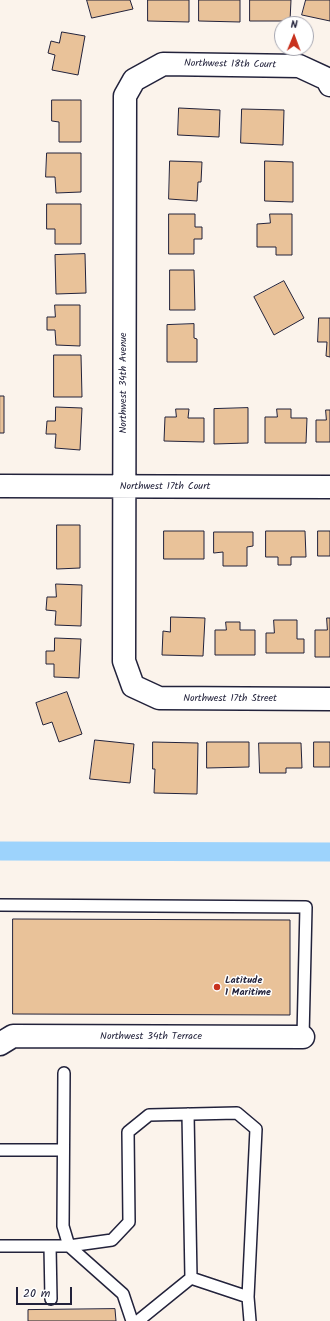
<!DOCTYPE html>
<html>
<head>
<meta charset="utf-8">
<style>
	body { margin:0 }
	#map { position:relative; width:330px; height:1321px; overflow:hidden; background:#fbf3eb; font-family:Kalam,sans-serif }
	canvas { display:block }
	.north { position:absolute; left:274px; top:16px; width:40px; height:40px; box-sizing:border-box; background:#fff; border:1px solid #a7a7b1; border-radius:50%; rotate:1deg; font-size:11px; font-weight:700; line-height:16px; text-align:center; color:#22223b }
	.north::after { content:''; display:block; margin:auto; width:14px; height:18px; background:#c8321e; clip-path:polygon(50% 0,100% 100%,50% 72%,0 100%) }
	.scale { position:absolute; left:16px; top:1287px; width:56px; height:18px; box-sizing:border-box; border:2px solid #22223b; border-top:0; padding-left:5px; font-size:12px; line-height:14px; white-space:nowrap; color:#22223b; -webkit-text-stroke:3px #fff; paint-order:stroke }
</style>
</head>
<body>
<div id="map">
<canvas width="330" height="1321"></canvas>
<div class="north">N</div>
<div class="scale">20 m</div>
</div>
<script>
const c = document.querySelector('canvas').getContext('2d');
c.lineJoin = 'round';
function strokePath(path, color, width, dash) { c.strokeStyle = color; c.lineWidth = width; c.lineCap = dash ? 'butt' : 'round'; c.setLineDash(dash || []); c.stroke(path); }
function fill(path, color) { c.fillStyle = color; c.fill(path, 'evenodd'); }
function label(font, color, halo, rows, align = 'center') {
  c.font = font + ' Kalam,sans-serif'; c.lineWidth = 3; c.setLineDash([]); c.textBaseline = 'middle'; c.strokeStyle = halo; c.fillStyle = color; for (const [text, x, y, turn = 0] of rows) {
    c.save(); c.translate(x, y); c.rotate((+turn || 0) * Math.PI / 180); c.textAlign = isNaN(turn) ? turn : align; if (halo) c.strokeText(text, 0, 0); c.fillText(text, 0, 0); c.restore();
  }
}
const canal = new Path2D(`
	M0,851L330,852`);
const building = new Path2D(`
	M87,0H130L133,9L92,18Z
	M148,0H189V22L148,21Z
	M199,0H240V22L199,21Z
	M250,0H291L290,21H250Z
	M306,0H330V21L302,15Z
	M62,32L85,36L78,75L52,70L55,55L48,53L51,41L59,43Z
	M52,100H81V142H59V122L52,121Z
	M179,108L220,110L219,137L178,135Z
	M242,109L284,110L283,145L241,143Z
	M47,153H81V192L56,193L55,177H46Z
	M170,161L202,162L201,182H198L197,201L169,199Z
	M265,161L293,162V202L265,201Z
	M47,204H81V244H55V229H47Z
	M169,214H195V227H202V239H194V254H169Z
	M270,214H292V255H276V247H257V224L270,223Z
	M85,254L86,293L56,294L55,255Z
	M170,270H194L195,310H170Z
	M284,281L304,318L274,335L254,297Z
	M55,305H80V346L56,345L55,330H47V317H55Z
	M319,318H330V357L326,356L327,342H318Z
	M194,324V338L197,339V362H167V325Z
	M54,355H81L82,397H54Z
	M0,396H4V433H0Z
	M56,407L82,408L80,450L55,448L56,434H46L47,421H55Z
	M248,408V443L214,444V409Z
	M176,409H189L188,418H204V442L164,441L165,417H176Z
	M277,409H291V418H307L306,443H265V417H277Z
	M326,410H330V442H316V420H326Z
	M57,525H80V568L57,569Z
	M164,531H204V559H164Z
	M266,531H305L306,557H291V565H278V557H266Z
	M318,531H330V556H318Z
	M214,532H253V546L247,547V566H223V552L214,553Z
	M56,584L82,585L81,626L55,625L56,611L46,610L47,597H56Z
	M171,617L205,618L203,656L162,655L163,631L170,632Z
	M327,618H330V657H315V630H327Z
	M274,620H297V639H304V653H266V633H274Z
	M226,622H240V630H255V655H215V630H226Z
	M55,638L81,639L79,678L54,677V664H46V651H54Z
	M67,692L82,734L59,742L52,722L43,725L36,703Z
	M95,740L134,744L130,783L90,779Z
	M153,742L198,743L197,794L154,793L155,769H153Z
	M207,742H249V767L207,768Z
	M314,742H330V767H314Z
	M259,743H301L302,768H286V773H260Z
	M13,919L290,920V1015L13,1014Z
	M115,1309L116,1321H28V1310Z`);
const service = new Path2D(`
	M0,905L306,907L303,1037
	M64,1073L63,1226L69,1246L112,1240L129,1222L128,1132L149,1115L237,1113L256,1129L248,1297L250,1321
	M0,1150H63
	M0,1246H69L123,1294L132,1321
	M50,1246L51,1299
	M191,1278L248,1297
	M138,1321L191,1278L188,1114`);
const minor = new Path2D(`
	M330,85L327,79L299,66L163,64L134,80L125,96L124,661L133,686L159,698L330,699
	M0,486L330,487
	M0,1044L13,1036L303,1037`);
const markers = [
	[217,987,4,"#c8321e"]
];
const streetNames = [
	["Northwest 18th Court",230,65,1],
	["Northwest 34th Avenue",124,383,-90],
	["Northwest 17th Court",165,487],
	["Northwest 17th Street",230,699],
	["Northwest 34th Terrace",151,1037]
];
const poiNames = [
	["Latitude",225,981],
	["1 Maritime",225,993]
];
strokePath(canal, '#9dd3fc', 19);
fill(building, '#e9c299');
strokePath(building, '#22223b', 1);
strokePath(service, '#22223b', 14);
strokePath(minor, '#22223b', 25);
strokePath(service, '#fff', 11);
strokePath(minor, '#fff', 22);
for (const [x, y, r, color] of markers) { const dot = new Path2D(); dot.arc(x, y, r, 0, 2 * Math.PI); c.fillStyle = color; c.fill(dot); strokePath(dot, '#fff', 1.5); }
label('10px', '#22223b', '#fff', streetNames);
label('bold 10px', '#22223b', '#fff', poiNames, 'left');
</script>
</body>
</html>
